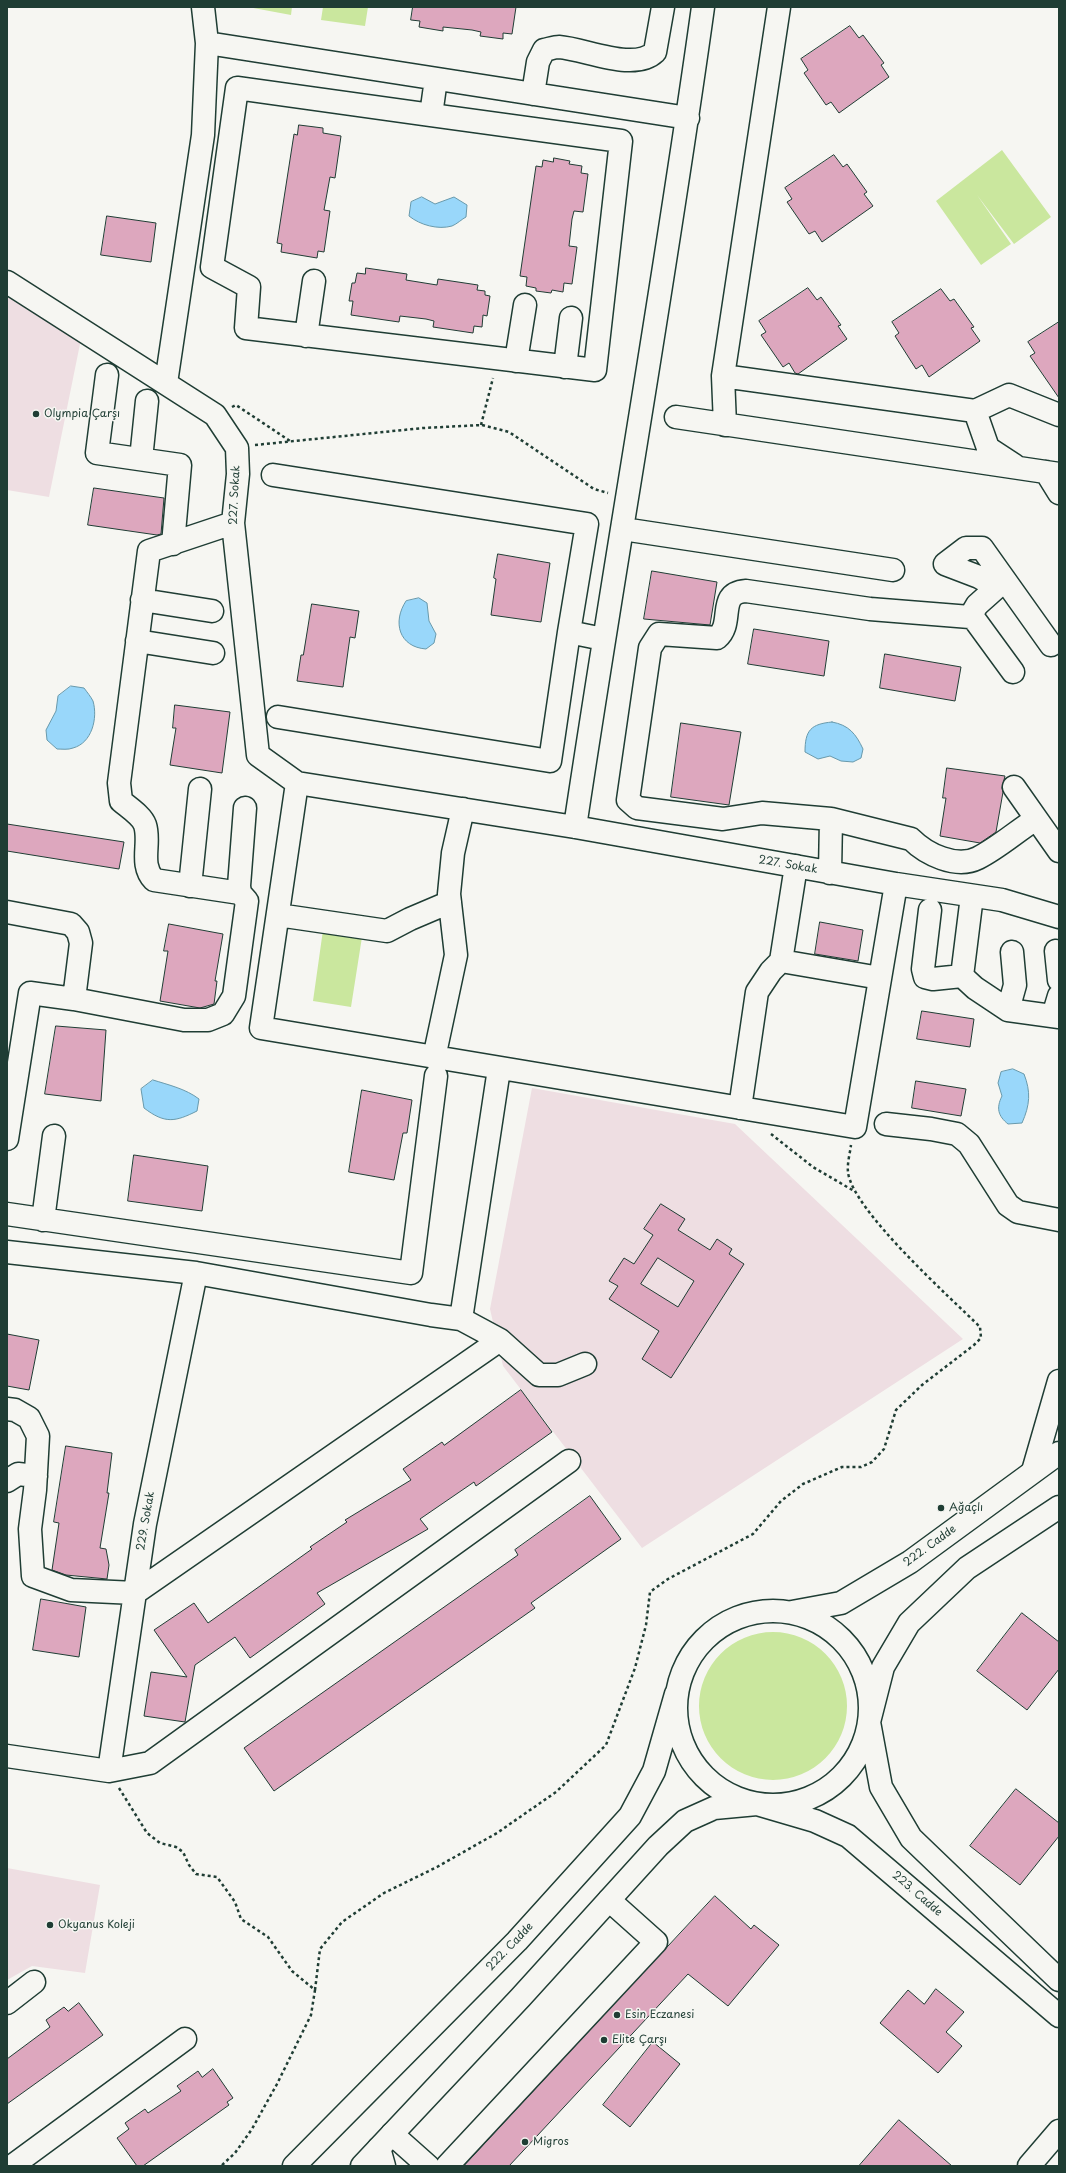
<!DOCTYPE html>
<html>
<head>
<meta charset="utf-8">
<style>
	body { margin:0 }
	#map { position:relative; width:1066px; height:2173px; overflow:hidden; background:#f6f6f2; font-family:"Playpen Sans",sans-serif }
	canvas { display:block }
	.frame { position:absolute; inset:0; border:8px solid #1f3d34; pointer-events:none }
</style>
</head>
<body>
<div id="map">
<canvas width="1066" height="2173"></canvas>
<div class="frame"></div>
</div>
<script>
const c = document.querySelector('canvas').getContext('2d');
c.lineJoin = 'round';
function fill(path, color) { c.fillStyle = color; c.fill(path, 'evenodd'); }
function strokePath(path, color, width, dash) { c.strokeStyle = color; c.lineWidth = width; c.lineCap = dash ? 'butt' : 'round'; c.setLineDash(dash || []); c.stroke(path); }
function label(font, color, halo, rows, align = 'center') {
  c.font = font + ' "Playpen Sans",sans-serif'; c.lineWidth = 3; c.setLineDash([]); c.textBaseline = 'middle'; c.strokeStyle = halo; c.fillStyle = color; for (const [text, x, y, turn = 0] of rows) {
    c.save(); c.translate(x, y); c.rotate((+turn || 0) * Math.PI / 180); c.textAlign = isNaN(turn) ? turn : align; if (halo) c.strokeText(text, 0, 0); c.fillText(text, 0, 0); c.restore();
  }
}
const built = new Path2D(`
	M7,294L81,339L49,497L7,490Z
	M532,1088L735,1124L963,1339L642,1548L503,1366L490,1309Z
	M7,1868L100,1885L85,1973L32,1966L7,1980Z`);
const green = new Path2D(`
	M248,7H292L291,15Z
	M323,7H368L365,26L321,20Z
	M1002,150L1051,217L1014,244L977,195L1011,244L981,265L936,201Z
	M323,930L362,937L351,1007L313,1001Z
	M699 1706a74 74 0 1 1 148 0a74 74 0 1 1-148 0Z`);
const water = new Path2D(`
	M422,197L435,204L454,197L467,205L466,217C462,219 457,224 452,226C438,230 420,225 409,216L411,202Z
	M419,598L427,603L429,621L436,634L434,643L426,649C399,647 392,622 406,601Z
	M71,686L84,688C87,692 91,697 93,701C98,718 92,743 73,748C68,750 62,749 57,749L47,740L46,730L56,711L58,696Z
	M832,722C849,725 856,734 863,749L861,758L853,762L841,761L830,756L818,759L805,752C805,730 811,724 832,722Z
	M1013,1069L1024,1074C1031,1092 1030,1105 1022,1123L1008,1124C998,1116 996,1108 1002,1096L998,1083L1001,1072Z
	M153,1080C169,1085 186,1089 199,1099L197,1111C175,1122 165,1124 144,1108L141,1089Z`);
const building = new Path2D(`
	M413,7H516L512,34L503,33V39L480,36L481,32L472,30L443,27V31L419,27L420,21L411,20Z
	M850,26L859,38L863,35L884,63L881,65L889,77L839,113L831,102L826,105L804,73L808,70L801,59Z
	M299,125L323,128V133L341,136L335,178L330,177L324,210L330,211L324,252L318,251L317,258L281,252L282,244L277,243L294,134L297,135Z
	M834,155L843,167L847,164L867,192L864,194L873,206L822,242L815,231L809,234L787,202L792,199L785,188Z
	M554,158L570,161L569,164L582,166L581,173L588,174L583,212L574,211L572,219L569,246L577,247L572,284L564,283L563,292L552,290L551,293L536,291V288L526,286L527,277L520,276L536,166L542,167L543,160L553,162Z
	M107,216L156,223L151,262L101,255Z
	M366,268L407,274L406,280L437,285L438,279L478,285L477,290L485,291V295L490,296L487,316L483,315L482,327L474,326L473,333L433,327L434,321L426,319L400,316L399,322L351,315L353,301H349L352,283H355L357,273L365,274Z
	M808,288L817,300L821,297L841,325L838,326L847,339L798,374L795,373L789,363L783,367L761,335L766,332L759,321Z
	M941,289L950,301L954,299L974,327L971,328L980,341L929,377L922,365L916,369L895,336L899,333L892,322Z
	M1059,322V398L1030,356L1035,353L1028,342Z
	M94,488L164,498L161,534L157,535L88,525Z
	M498,554L550,563L541,622L491,615L496,579L494,578Z
	M652,571L717,582L710,625L644,619Z
	M312,604L359,611L355,638L350,637L343,687L297,681L301,655H303Z
	M754,629L829,641L824,676L748,664Z
	M885,654L961,667L955,701L880,688Z
	M175,705L230,712L222,773L170,765L176,728H173Z
	M681,723L741,732L729,805L671,797Z
	M947,768L1005,776L1002,788L1003,792L996,832L980,843L940,836L946,798H943Z
	M7,824L124,842L119,869L7,851Z
	M820,922L863,930L858,961L815,954Z
	M169,924L223,934L215,981H217L214,1004L200,1008L160,1001L168,951H164Z
	M922,1011L974,1019L970,1047L917,1039Z
	M56,1026L106,1030L101,1101L45,1094Z
	M916,1081L966,1089L961,1116L912,1108Z
	M362,1090L412,1100L407,1133H403L394,1180L349,1172Z
	M134,1155L208,1166L202,1211L128,1201Z
	M661,1204L685,1219L678,1230L710,1250L717,1239L732,1249L729,1254L744,1264L671,1378L642,1359L659,1331L609,1299L618,1286L609,1281L624,1258L634,1264L653,1235L644,1229ZM658,1258L694,1281L678,1307L641,1284Z
	M7,1334L39,1340L29,1390L7,1386Z
	M521,1390L552,1432L476,1486L474,1482L420,1519L428,1529L317,1593L325,1604L250,1658L235,1637L195,1665L185,1722L144,1716L151,1672L187,1677L154,1630L194,1603L208,1623L312,1549L310,1547L347,1522L345,1520L411,1480L403,1469L442,1442L444,1445Z
	M66,1446L112,1453L107,1493H109L100,1548L106,1549L109,1565L107,1579L66,1575L52,1570L59,1523L54,1522Z
	M590,1496L621,1539L531,1603L535,1608L274,1791L244,1748L518,1555L515,1550Z
	M41,1599L86,1607L79,1657L33,1650Z
	M1022,1613L1059,1642V1669L1027,1710L977,1671Z
	M1016,1789L1059,1823V1836L1020,1885L970,1846Z
	M715,1896L751,1929L754,1925L779,1945L728,2006L688,1974L509,2166H464Z
	M936,1989L964,2012L946,2032L962,2046L938,2073L880,2023L908,1990L924,2004Z
	M79,2003L103,2035L7,2104V2059L50,2027L46,2020L64,2007L68,2011Z
	M653,2042L680,2064L630,2127L603,2105Z
	M213,2069L233,2098L227,2102L229,2105L143,2166H137L117,2138L129,2129L125,2123L145,2109L148,2113L181,2091L177,2086L198,2071L202,2077Z
	M899,2120L952,2166H859Z`);
const path = new Path2D(`
	M232,407L236,405L290,441
	M481,425L493,378
	M255,445L423,428L482,425L509,432L594,489L608,493
	M771,1134L813,1167L854,1191
	M119,1788L147,1833L160,1843L176,1847L183,1852L189,1865L196,1874L217,1877L235,1902L241,1919L268,1937L292,1971L315,1990L311,2015L277,2084L252,2129L235,2153L221,2166
	M315,1990L320,1949L342,1922L384,1893L437,1867L497,1833L556,1792L606,1745L635,1668L646,1625L650,1592L668,1579L753,1534L781,1501L803,1484L842,1467H861L872,1462L884,1449L896,1410L922,1385L974,1345L981,1338L980,1327C951,1298 852,1210 848,1172C847,1164 850,1153 851,1145`);
const minor = new Path2D(`
	M779,7L723,376L975,411L1009,395L1059,415
	M207,43L688,118
	M533,94L538,62L544,50C549,49 555,47 559,47C586,49 634,72 655,52L663,7
	M431,115L621,141L595,370L246,328L249,287L212,267L237,88L431,115L436,79
	M7,282L215,415L237,448L238,474L233,523L258,755L297,783L575,827L896,884L1002,900L1059,917
	M306,336L314,281
	M516,361L525,305
	M565,367L571,318
	M107,375L97,453L180,465L173,544
	M723,376L725,425
	M166,383L203,135L207,43L203,7
	M975,411L988,448L1014,465
	M676,417L1059,474
	M141,459L147,401
	M1046,472L1059,493
	M273,475L587,524L569,632
	M233,523L149,551L119,783L121,801C128,807 142,816 145,825C151,843 139,864 154,880L240,893
	M623,529L893,570
	M996,587L979,577L945,564L966,548H982L1051,645
	M142,600L212,611
	M970,617L977,605L1005,580
	M137,641L213,653
	M278,717L550,761L569,632L603,639
	M297,783L261,1028L855,1127L896,884
	M1014,787L1059,851
	M831,819L911,839C926,854 956,869 978,858C998,848 1017,831 1036,819
	M575,827C616,553 665,281 703,7
	M830,873L831,819L762,813L723,819L637,808L628,800L650,648L659,634L717,638C735,623 716,593 746,591L870,609L970,617L975,620L1013,672
	M190,886L200,789
	M972,896L962,976L975,988L1008,1010L1059,1017
	M930,910L923,969L925,977L933,979L962,976
	M7,912L71,924L78,932L81,943L74,999L184,1020H208L223,1014L234,996L247,901L240,893L239,886L245,808
	M278,915L387,931L410,919L450,902
	M1056,951L1059,980
	M781,961L880,978
	M1008,1010L1015,985L1012,952
	M1053,1016L1059,996
	M434,1058L456,955L449,894L453,853L463,809
	M740,1108L757,992L771,971L781,961L796,866
	M886,1124L931,1129L957,1134L969,1144L1008,1205L1018,1212L1059,1220
	M7,1139L30,993L74,999
	M7,1214L411,1273L436,1076
	M43,1220L54,1136
	M7,1252L196,1273L431,1315L461,1319L500,1340L539,1375H558L585,1364
	M461,1319L499,1069
	M7,1409L15,1410L29,1418L38,1436L35,1490L30,1529L33,1576L71,1590L135,1593L500,1340
	M1033,1471L1059,1381
	M7,1481L18,1474L36,1476
	M7,1756L109,1771L150,1763L569,1461
	M109,1771L145,1524L196,1273
	M7,2003L34,1982
	M392,2134L428,2166
	M379,2148L384,2166
	M12,2166L185,2039
	M447,2166L656,1942L609,1900
	M1029,2166L1059,2131`);
const major = new Path2D(`
	M1059,1507L967,1568L909,1623L883,1667L869,1722L881,1787L911,1838L1059,1980
	M676 1708a97 97 0 1 1 194 0a97 97 0 1 1-194 0Z
	M792,1612L841,1603L910,1562L1059,1453
	M294,2166L517,1941L630,1816L654,1771L676,1694
	M362,2166L521,1997L658,1846L685,1821L714,1808L757,1804L815,1821L848,1836L1059,2016`);
const markers = [
	[36,414,4,"#1f3d34"],
	[941,1508,4,"#1f3d34"],
	[50,1925,4,"#1f3d34"],
	[617,2015,4,"#1f3d34"],
	[604,2040,4,"#1f3d34"],
	[525,2142,4,"#1f3d34"]
];
const poiNames = [
	["Olympia Çarşı",44,414],
	["Ağaçlı",949,1508],
	["Okyanus Koleji",58,1925],
	["Esin Eczanesi",625,2015],
	["Elite Çarşı",612,2040],
	["Migros",533,2142]
];
const streetNames = [
	["227. Sokak",235,495,-87],
	["227. Sokak",788,865,10],
	["229. Sokak",146,1521,-80],
	["222. Cadde",930,1546,-36],
	["223. Cadde",917,1894,41],
	["222. Cadde",510,1947,-46]
];
fill(built, '#eedee2');
fill(green, '#cae79e');
fill(water, '#99d7fa');
strokePath(water, '#6899ab', 1);
fill(building, '#dda7be');
strokePath(building, '#1f3d34', 1);
strokePath(minor, '#1f3d34', 25);
strokePath(major, '#1f3d34', 25);
strokePath(path, '#1f3d34', 2.5, [3, 3]);
strokePath(minor, '#f6f6f2', 22);
strokePath(major, '#f6f6f2', 22);
for (const [x, y, r, color] of markers) { const dot = new Path2D(); dot.arc(x, y, r, 0, 2 * Math.PI); c.fillStyle = color; c.fill(dot); strokePath(dot, '#f6f6f2', 1.5); }
label('11px', '#1f3d34', '#f6f6f2', poiNames, 'left');
label('11px', '#1f3d34', '#f6f6f2', streetNames);
</script>
</body>
</html>
